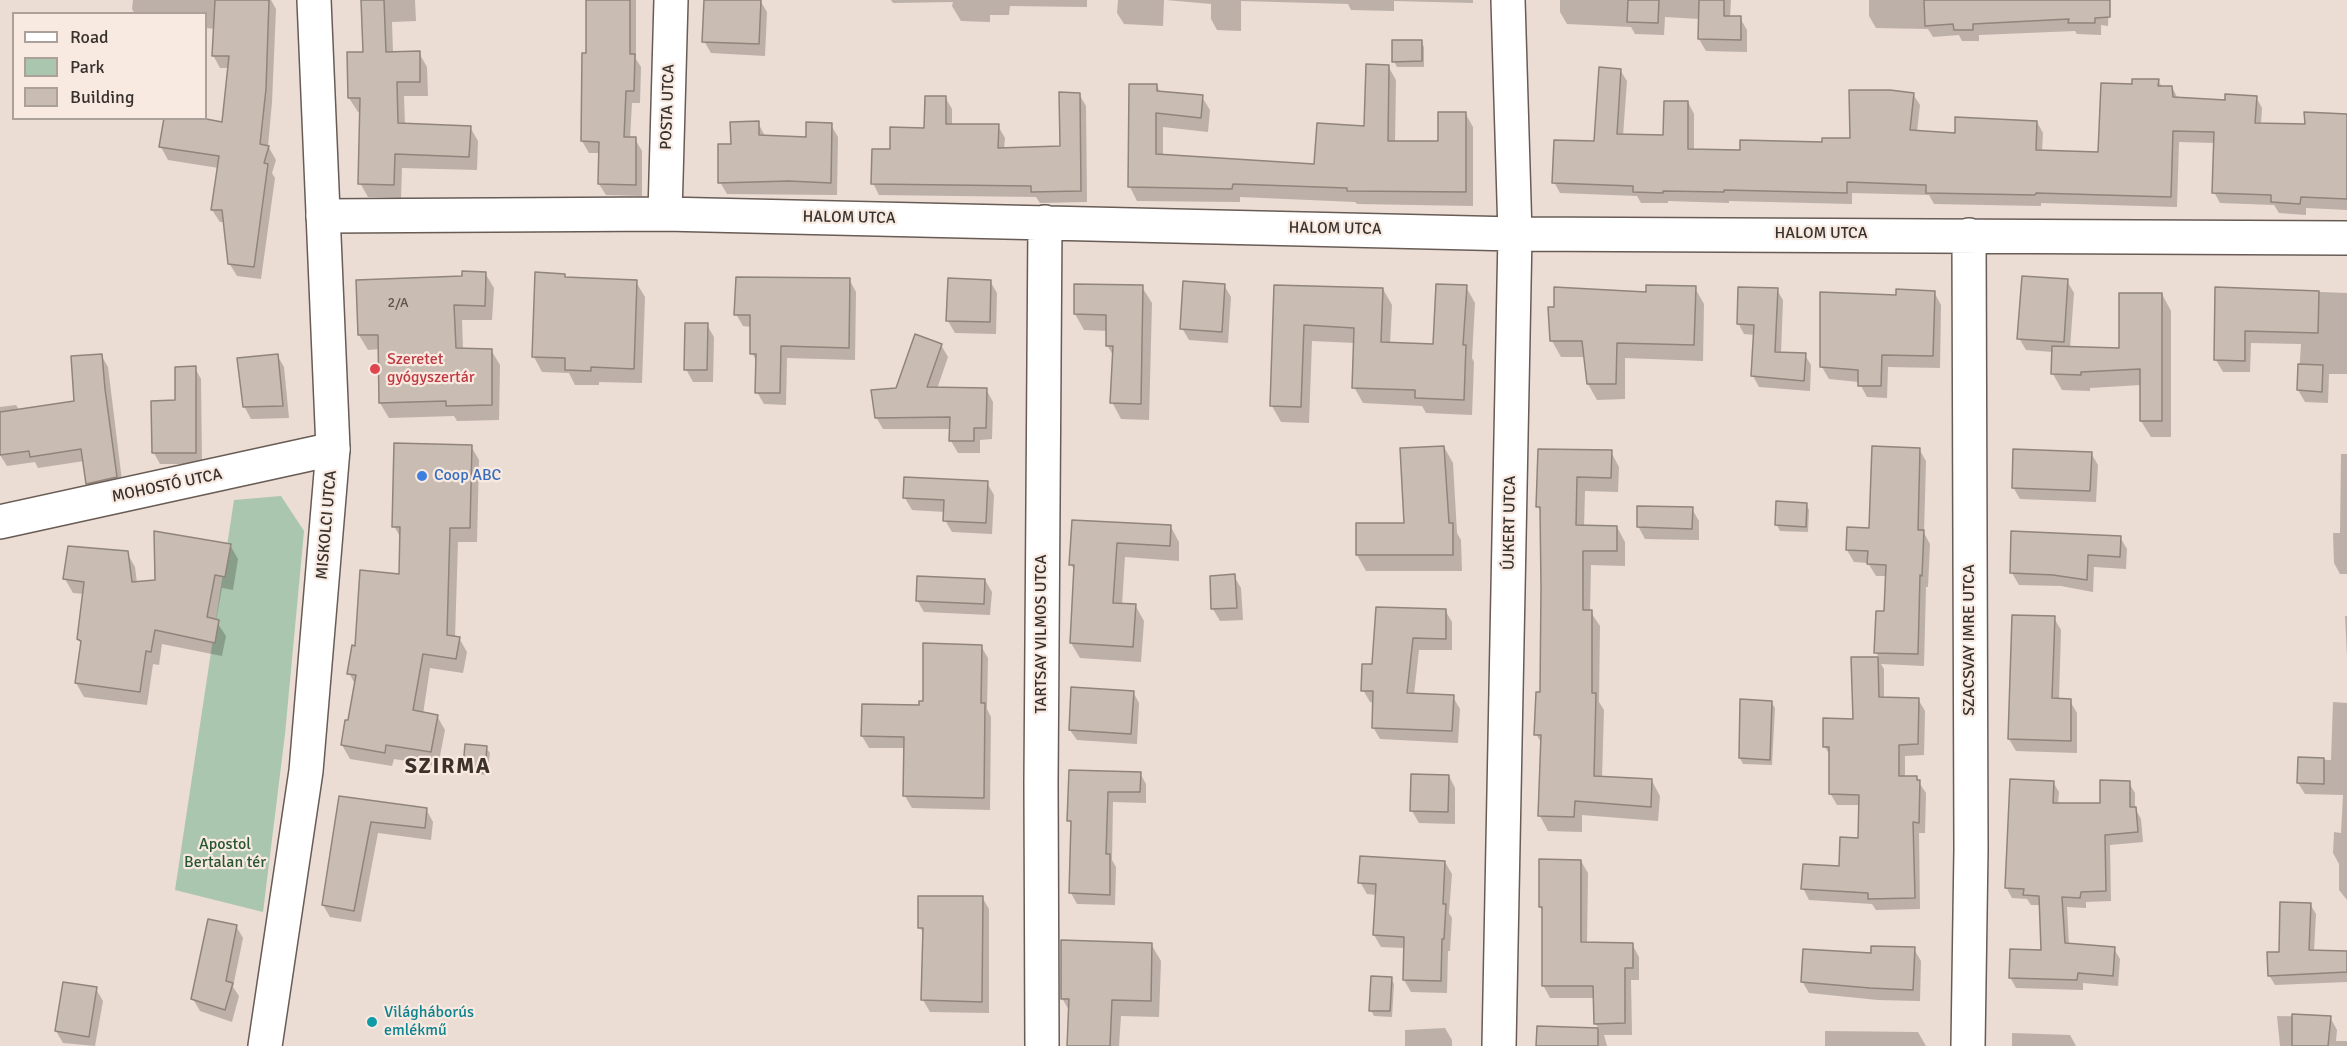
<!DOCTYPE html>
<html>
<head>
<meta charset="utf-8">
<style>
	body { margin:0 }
	#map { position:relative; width:2347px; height:1046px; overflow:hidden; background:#ebdcd4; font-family:Signika,sans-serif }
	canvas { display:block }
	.legend { position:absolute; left:12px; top:12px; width:195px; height:108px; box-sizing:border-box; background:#f9eae1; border:2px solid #aca09a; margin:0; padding:8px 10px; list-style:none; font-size:18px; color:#38322f }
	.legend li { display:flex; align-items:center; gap:12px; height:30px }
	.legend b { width:30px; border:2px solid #aca09a }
</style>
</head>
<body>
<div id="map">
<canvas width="2347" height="1046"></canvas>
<ul class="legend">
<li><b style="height:8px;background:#fff"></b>Road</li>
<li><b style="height:16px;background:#aac6ae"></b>Park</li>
<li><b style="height:16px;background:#c9bdb3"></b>Building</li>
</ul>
</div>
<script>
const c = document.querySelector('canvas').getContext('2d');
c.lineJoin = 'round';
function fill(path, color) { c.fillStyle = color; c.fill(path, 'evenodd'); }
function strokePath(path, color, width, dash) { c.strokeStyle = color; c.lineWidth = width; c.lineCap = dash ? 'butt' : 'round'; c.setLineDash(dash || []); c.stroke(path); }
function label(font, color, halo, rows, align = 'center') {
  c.font = font + ' Signika,sans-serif'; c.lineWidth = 4.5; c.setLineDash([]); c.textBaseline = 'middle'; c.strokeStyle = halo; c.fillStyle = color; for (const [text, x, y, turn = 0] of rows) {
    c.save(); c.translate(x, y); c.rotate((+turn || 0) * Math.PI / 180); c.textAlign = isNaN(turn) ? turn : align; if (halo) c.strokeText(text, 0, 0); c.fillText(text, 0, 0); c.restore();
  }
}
const green = new Path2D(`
	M281,496L304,531L285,734L263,912L175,890L234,500Z`);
const shadow = new Path2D(`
	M133,0H271L276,9L272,102L268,146L276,160L272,173L275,178L261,279L237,276L229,263L225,222H220L212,210L219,168L168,160L161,147L224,123L229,68H220L213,55L215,29L206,28V14H135L132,9Z
	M362,0H415L416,21L392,22L393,53H419L427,67L428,96H404L405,125L470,127L478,141L477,170L402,168L401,198L368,197L360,183L361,112H358L349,98L364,53Z
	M588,0H636V59L641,67L640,103H632L630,139H635L642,151V196L606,195L599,184L600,153H589L582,141Z
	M705,0H760L767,12L765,56L711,53L704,41Z
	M891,0H1087V7L1010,6L1009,15H990V22L961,21L952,6L953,2L893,3Z
	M1118,0H1164L1163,26L1124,24L1117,13Z
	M1166,0H1473V3L1394,1V11L1351,10L1348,4L1241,1V31L1217,30L1211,19V4Z
	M1560,0H1731L1730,18H1740L1747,30V52L1706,51L1699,39L1700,19L1665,17L1664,35L1635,34L1631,27L1567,24L1560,12Z
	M1869,0H2109L2108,26L2101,25V35L2077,34L2075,31L1979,35V41H1962L1959,35L1933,37L1928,29L1876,28L1869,16Z
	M1421,41L1424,47V67H1397L1394,61Z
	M1388,66L1396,80L1395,142L1440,143L1465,113L1473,127V206L1357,204L1355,202L1240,197V202L1137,201L1130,187L1156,85L1161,93L1202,97L1210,110L1208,132L1163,127V156L1315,166L1365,127Z
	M1620,70L1627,81L1623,136H1665L1688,102L1694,114V151L1741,152L1851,139L1913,94L1920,105L1917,132L1957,134L2037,122L2043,133L2042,152L2100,154L2134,86L2158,80L2162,87H2172L2178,99L2226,101L2256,97L2262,108L2261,124L2307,126L2347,116V210L2306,208V215L2279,213L2274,205L2220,203L2214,192L2215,143L2179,142L2177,207L2041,203V206L1934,204L1929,195L1852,193V204L1729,201V203L1668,201V203H1641L1637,196L1560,193L1554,182L1595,143Z
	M1079,94L1086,106L1087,202L1040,203L1036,197L879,195L873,183L891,151L926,129L945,97L952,109V125L998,126L1005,138L1004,149L1062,147Z
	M758,123L765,136L808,139L831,125L838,137L837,195L727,194L720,182L732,146Z
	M485,273L494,288L492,320H462L463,350H491L500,365L499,420L457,421L454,416L389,418L380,403L379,349L368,350L359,335L463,277Z
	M537,273L564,275L567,279L636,282L645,297L642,383L599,382V385H575L569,373L542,372L534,357Z
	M849,279L856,292L855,360L787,358L786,405L764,404L757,392V362L752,353V327L743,326L736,314Z
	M990,281L997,293L996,334L955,333L948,321Z
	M2067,281L2074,293L2070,348L2121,350L2162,294L2171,311V437H2151L2141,421V385L2090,388V391L2062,390L2053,374V352L2026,350L2019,338Z
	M1224,285L1231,297L1228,343L1189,340L1182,328Z
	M1142,287L1152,303L1149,420L1121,419L1112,402L1114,357L1107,345L1108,331L1084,330L1075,314Z
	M1276,287L1383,289L1392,305L1390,344L1434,345L1466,287L1475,303L1472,358L1474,362L1472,415L1426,413L1422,406L1363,403L1354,387L1355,343L1312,341L1309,423L1281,422L1272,406Z
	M1695,288L1704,304L1703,361L1625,358V399L1597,400L1588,384L1585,357H1561L1552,341L1648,293Z
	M2217,288L2347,293V374H2329L2328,403L2305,402L2298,390L2301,344L2251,343L2250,372H2223L2216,360Z
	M1777,290L1783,300L1781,353L1805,355L1811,365L1810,391L1759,387L1753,376L1755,335L1744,334L1738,323Z
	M1934,292L1941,305L1940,368L1888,367L1887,398L1867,397L1859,382L1829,379L1822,367L1897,296Z
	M707,325L714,337L713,382H693L686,369Z
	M941,345L948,357L937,389H986L993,402L992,439L980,440V453H958L951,441V429H883L876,417L897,390Z
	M101,355L108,367L123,489L94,495L87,483L84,461L38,468L35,462L7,466L0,455V407L16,405L19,410L76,402Z
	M277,355L284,367L289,418L251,419L244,406Z
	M195,368L201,379L202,464H160L154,453L176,402Z
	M471,446L479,460L477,542H458L455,637L459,638L467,652L463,673L430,668L423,714L437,716L445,730L438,766L394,759L392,766L350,759L342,745L349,722L356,686L349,673L357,648L401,576L402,540L394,526Z
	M1444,447L1453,463L1457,533L1461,540L1462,571H1366L1357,555L1405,524Z
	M1919,449L1926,461L1924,533L1930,544L1928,587H1926L1924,666L1881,664L1884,669V698L1918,699L1925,711L1924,755L1905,756V778H1916L1926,793L1925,833H1919L1920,909L1876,910L1872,904L1809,900L1803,888L1840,868L1860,839L1861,805H1837L1830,793L1831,757L1825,747L1855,720L1853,658H1879L1876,652L1886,612L1887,576H1876L1868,563L1854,562L1847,550L1848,528L1871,529Z
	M1539,450L1611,452L1619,467L1618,492L1585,491L1584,527H1617L1625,542V566L1591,565L1590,611L1600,626L1599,702L1604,710L1602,778L1652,781L1660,796L1658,821L1582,815V832L1548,831L1540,816L1542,744L1536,734L1541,694L1542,513L1538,507Z
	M2091,453L2098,465L2096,502L2020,499L2013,487Z
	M2341,454H2347V574H2340L2334,563L2333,533H2340Z
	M987,483L994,495L992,534L952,532L945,520V512L912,510L905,498Z
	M1806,504L1809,510L1808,532L1780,531L1777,525Z
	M1692,509L1699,521V540L1645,539L1638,526Z
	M1073,521L1171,527L1179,542V561L1125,557L1122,605H1135L1144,621L1141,662L1080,658L1071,643L1075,572L1071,564Z
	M2120,537L2127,549L2126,569L2094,567L2093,592L2061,586L2019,585L2012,573Z
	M230,545L238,559L233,590L222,588L216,621L226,636L222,656L162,644L159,665L153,664L147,705L84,697L76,683L82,645L78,639L84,594L73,593L65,579L127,553L135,567L137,583L157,582Z
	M1234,576L1241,588L1243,620L1220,621L1213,609L1211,577Z
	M985,580L992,592L990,615L924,612L917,600Z
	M1445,610L1452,622V650H1419L1414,695L1453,697L1460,709L1458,743L1380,739L1373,727L1374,703L1370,702L1363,690L1374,665Z
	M2345,616H2347V657Z
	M2054,618L2061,630L2059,700L2070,701L2077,713V753L2016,751L2009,739Z
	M981,646L988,658L987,709L991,717L990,810L912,808L905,796V748H869L862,736L921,706Z
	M1133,692L1139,703L1137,744L1077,740L1070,730Z
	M1771,702L1775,708L1772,765L1743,764L1740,758Z
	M2333,702L2347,703V900L2339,890V864L2333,853L2334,832L2341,833L2343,795L2305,794L2298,783L2299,759L2331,760Z
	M486,748L490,753L487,775L468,773L464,767Z
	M1070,771L1140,773L1146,784V803L1113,802L1112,860L1116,867L1115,905L1077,904L1071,893L1072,826L1069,820Z
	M1449,776L1455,788V824L1419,823L1412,811Z
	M2053,782L2059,792L2058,804H2101L2129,783L2135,793V808L2141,819L2143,842L2110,845L2111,901L2086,902V908L2067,907L2069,945L2114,949L2120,959L2118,986L2083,983V990L2016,988L2010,977L2042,951L2040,905H2031L2027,899L2012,898L2006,887Z
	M341,797L426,809L433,822L431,840L378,833L361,922L330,917L323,905Z
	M1581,861L1588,873L1587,944H1632L1639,957V980H1631L1632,1035H1604L1607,1046H1538L1539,1027L1599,1029L1595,1023V998H1550L1543,985V912L1540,907Z
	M1445,862L1452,874L1449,913L1452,918L1450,951H1448L1447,993L1411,992L1404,980L1405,948L1381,947L1374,935L1377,895L1367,894L1360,882Z
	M982,897L989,909V1013L930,1012L923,1000L924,935L920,927Z
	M2310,904L2316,914L2314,952L2347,953V982L2275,985L2269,975Z
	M236,926L243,938L233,987L239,996L232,1022L200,1011L193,999Z
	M1151,944L1161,961L1159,1017L1121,1016L1119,1046H1068L1070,1012L1062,998Z
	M1914,949L1921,961L1920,1001L1878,1000L1809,993L1802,981L1872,955Z
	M1391,978L1394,984L1392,1017L1374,1016L1371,1010Z
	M96,989L103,1001L95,1046L63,1043L56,1031Z
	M2277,1016L2330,1017L2337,1030L2336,1041H2347V1046H2280Z
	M1445,1028L1452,1040V1046H1405V1030Z
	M1825,1031L1918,1032L1926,1046H1825Z
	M2012,1033L2070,1035L2076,1046H2012Z`);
const building = new Path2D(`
	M215,0H269L266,89L260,144L269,146L264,163L268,164L254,267L228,264L222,210H211L219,156L159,147L164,118H201L222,122L229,56H212Z
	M361,0H384L386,52L420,51V82H397L398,123L471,126L469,157L395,154L394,185L358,184L360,98H348L347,52H363Z
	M586,0H630V54H635L634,91H626L624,137H636V185L598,184L599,142L581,141L582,53H586Z
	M704,0H761L759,44L702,42Z
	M1628,0H1659L1658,23L1627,22Z
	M1699,0H1724V16H1741V40L1698,39Z
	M1924,0H2110V17L2095,18V23H2068L2069,19L1973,24V30H1954L1953,24L1925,26Z
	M1392,40H1422V61L1392,62Z
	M1366,64L1389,65L1388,141H1438V112H1466V192L1347,191V188L1233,184L1232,189L1128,187L1129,84H1157V91L1203,95L1201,118L1156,113V154L1314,164L1317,123L1364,126Z
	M1599,67L1621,69L1617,134L1663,135L1664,101H1688V149L1740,150V140L1822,142V138H1850L1849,90H1890L1914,93L1910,130L1955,133V117L2037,121L2036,150L2098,152L2101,83L2132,84V79H2159L2158,86H2172L2173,97L2225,100V94L2257,96L2255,123L2305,124L2304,112L2347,114V199L2301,197L2300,204L2271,202V195L2212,193L2214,132L2173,131L2171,197L2036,193L2035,195L1926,193V185L1847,182V193L1724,190V192L1663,191V193L1633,192V186L1552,183L1554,140L1594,141Z
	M1059,92L1080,93L1081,191L1031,192V186L871,184L872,149H890V127L924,128L925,96H946V124H999L998,148L1060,146Z
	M759,121V135L806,137V122L832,123L831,183L789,181L718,183V144H731L730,122Z
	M462,271L486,272L485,306L454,305L456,348L492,349V405L446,406V401L379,403L378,335H358L356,280L462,276Z
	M535,272L565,274V277L637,280L634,369L591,367V371L565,370V358L532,357Z
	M2022,276L2068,279L2064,342L2017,339Z
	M736,277L850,278L849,348L781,346L780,393H755L756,354H750V315H734Z
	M948,278L991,280L990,322L946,321Z
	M1183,281L1225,284L1222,332L1180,329Z
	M1074,284L1143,285L1141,404L1110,403L1113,346H1106V315L1074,314Z
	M1436,284L1467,285L1463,345H1466L1464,400L1415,398V390L1352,388L1354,328L1304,325L1301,407L1270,406L1274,285L1383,288L1381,342L1433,344Z
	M1646,285L1696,286L1694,345L1617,343L1616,384H1587L1582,341H1550L1548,307H1554V287L1646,292Z
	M1738,287L1778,288L1775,352L1806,353L1804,381L1751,376L1754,325L1737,324Z
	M2215,287L2319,291L2318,333L2245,331V361L2214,360Z
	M1896,289L1935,291L1933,356L1882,355L1881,386H1858V370L1820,367V292L1896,295Z
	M2119,293H2162V421H2140V369L2081,372V375L2051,374L2052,346L2119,348Z
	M685,323H708L707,370H684Z
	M915,334L942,344L927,387L987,388L986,428H974V441H949L950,417L875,418L871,390L896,388Z
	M102,354L105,389L117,477L86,484L81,449L30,457L29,451L0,455V412L74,401L71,356Z
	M278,354L283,406L243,407L237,358Z
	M2298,364L2323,365L2322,392L2297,390Z
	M196,366V453H152L151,401L175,400V367Z
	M394,443L472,445L470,528H450L447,635L460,637L456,659L423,654L413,710L438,715L431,752L386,745L385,753L341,745L345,720H348L356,675L347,674L352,645L355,646L360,570L399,574L400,527H392Z
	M1444,446L1449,523H1453V555H1356V523H1404L1400,448Z
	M1872,446L1920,448L1918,530H1924L1922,576L1920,575L1918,654L1874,653L1876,611H1884L1886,565L1867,564L1868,551L1846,550L1847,527L1869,528Z
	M1538,449L1612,450L1611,478L1577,477L1576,525L1617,526V551H1583V610H1592V693H1596L1594,776L1652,779L1651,807L1575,801L1574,817L1538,816L1541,735H1534L1536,692H1540L1541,588L1540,507H1536Z
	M2013,449L2092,452L2090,491L2012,488Z
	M904,477L988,481L986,523L943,521L944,500L903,498Z
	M1776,501L1807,503L1806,527L1775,525Z
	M1637,506L1693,507L1692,529L1637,527Z
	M1072,520L1171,525L1170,546L1117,543L1113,603L1136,604L1133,647L1070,643L1074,565H1069Z
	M154,531L231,544L225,577L215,575L207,617L219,620L215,643L155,630L151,652L146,651L140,692L75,683L81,641L77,639L84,582L63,579L68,546L128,551L132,582L155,580Z
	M2011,531L2121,536L2120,557L2088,555L2087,580L2053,575L2010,573Z
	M1235,574L1237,608L1211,609L1210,576Z
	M917,576L985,579L984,604L916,601Z
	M1376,607L1446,609V639L1413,638L1407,693L1454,695L1452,731L1372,728L1373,691H1361L1362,664H1372Z
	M2012,615L2055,616L2052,698L2071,699V741L2008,739Z
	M923,643L982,645L981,703H985L984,798L903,796L904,737L861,736L862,704L919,705V701H923Z
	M1851,657H1878L1879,697L1919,698L1918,744L1899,745V776H1917V780H1920L1919,823L1913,822L1915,898L1868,899V893L1801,889L1803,864L1839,866L1840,837L1858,838L1859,795L1829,794V747H1823V718L1853,719Z
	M1071,687L1134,691L1131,734L1069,730Z
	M1740,699L1772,701L1770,760L1739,758Z
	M465,744L487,746L485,770L463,767Z
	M2298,757L2324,758V784L2297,783Z
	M1069,770L1141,772L1140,792H1108L1106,854H1110V895L1069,893L1071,821H1067Z
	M1411,774L1449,775L1448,812L1410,811Z
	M2010,779L2054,781L2053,803H2100V780L2130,781V807H2136L2138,832L2105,835L2106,891L2081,892L2080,898L2062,897L2065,943L2115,947L2113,976L2078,973L2077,980L2009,978L2010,949L2041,950L2039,896L2023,895L2024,889L2005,888Z
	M339,796L427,808L425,828L371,822L354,911L322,905Z
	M1360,856L1445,861L1443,904H1446L1444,939H1442L1441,981L1403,980L1404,937L1373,935L1376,884L1358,883Z
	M1539,859L1581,860V942L1633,943V968H1625V1023L1594,1024L1593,986H1542V907H1539Z
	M918,896H983L982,1002L921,1000L923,928H918Z
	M2280,902L2311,903L2309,950L2347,951V972L2268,976L2267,952H2279Z
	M208,919L237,925L226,981L233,983L225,1010L191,999Z
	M1061,940L1152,943L1151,1001L1112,1000L1110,1046H1067L1069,999H1061Z
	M1871,946L1915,947L1913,990L1870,988L1801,982L1803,949L1871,953Z
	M1371,976L1392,977L1390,1011H1369Z
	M63,982L97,987L89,1037L55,1031Z
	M2292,1014L2331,1016L2328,1046H2292Z
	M1537,1026L1598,1028V1046H1536Z`);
const minor = new Path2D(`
	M665,214L671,0
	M323,216L665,214L1515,234L2347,238
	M0,522L333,449
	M1042,1046L1041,782L1045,222
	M1499,1046L1515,234L1508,0
	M1968,1046L1971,849L1969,235`);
const major = new Path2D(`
	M265,1046L306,771L333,449L314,0`);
const markers = [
	[375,369,6,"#e0444e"],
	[422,476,6,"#3f7fe0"],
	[372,1022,6,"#0f9aa8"]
];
const numberNames = [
	["2/A",398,303]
];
const streetNames = [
	["POSTA UTCA",668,107,-88],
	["HALOM UTCA",849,218,1],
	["HALOM UTCA",1335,229,1],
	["HALOM UTCA",1821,234],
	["MOHOSTÓ UTCA",167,486,-12],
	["ÚJKERT UTCA",1510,523,-89],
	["MISKOLCI UTCA",327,525,-85],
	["TARTSAY VILMOS UTCA",1042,634,-90],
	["SZACSVAY IMRE UTCA",1970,640,-90]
];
const healthNames = [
	["Szeretet",387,360],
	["gyógyszertár",387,378]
];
const shopNames = [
	["Coop ABC",434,476]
];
const parkNames = [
	["Apostol",225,845],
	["Bertalan tér",225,863]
];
const cultureNames = [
	["Világháborús",384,1013],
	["emlékmű",384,1031]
];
const districtNames = [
	["SZIRMA",448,767]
];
fill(green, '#aac6ae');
fill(shadow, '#0003');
fill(building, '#c9bdb3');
strokePath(building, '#90847b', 1.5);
strokePath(minor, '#685c55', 36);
strokePath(major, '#685c55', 36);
strokePath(minor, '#fff', 33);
strokePath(major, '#fff', 33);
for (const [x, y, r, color] of markers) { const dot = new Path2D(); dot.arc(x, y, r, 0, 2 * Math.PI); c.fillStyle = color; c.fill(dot); strokePath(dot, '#f9eae1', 2); }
label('14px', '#5c5550', null, numberNames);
label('16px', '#38322f', '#f9eae1', streetNames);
label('16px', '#be3a42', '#f9eae1', healthNames, 'left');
label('16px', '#366cbe', '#f9eae1', shopNames, 'left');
label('16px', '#285632', '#f9eae1', parkNames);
label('16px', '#0d838f', '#f9eae1', cultureNames, 'left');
c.letterSpacing = '1.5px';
label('bold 22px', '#3c312a', '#f9eae1', districtNames);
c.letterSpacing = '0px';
</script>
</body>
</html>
